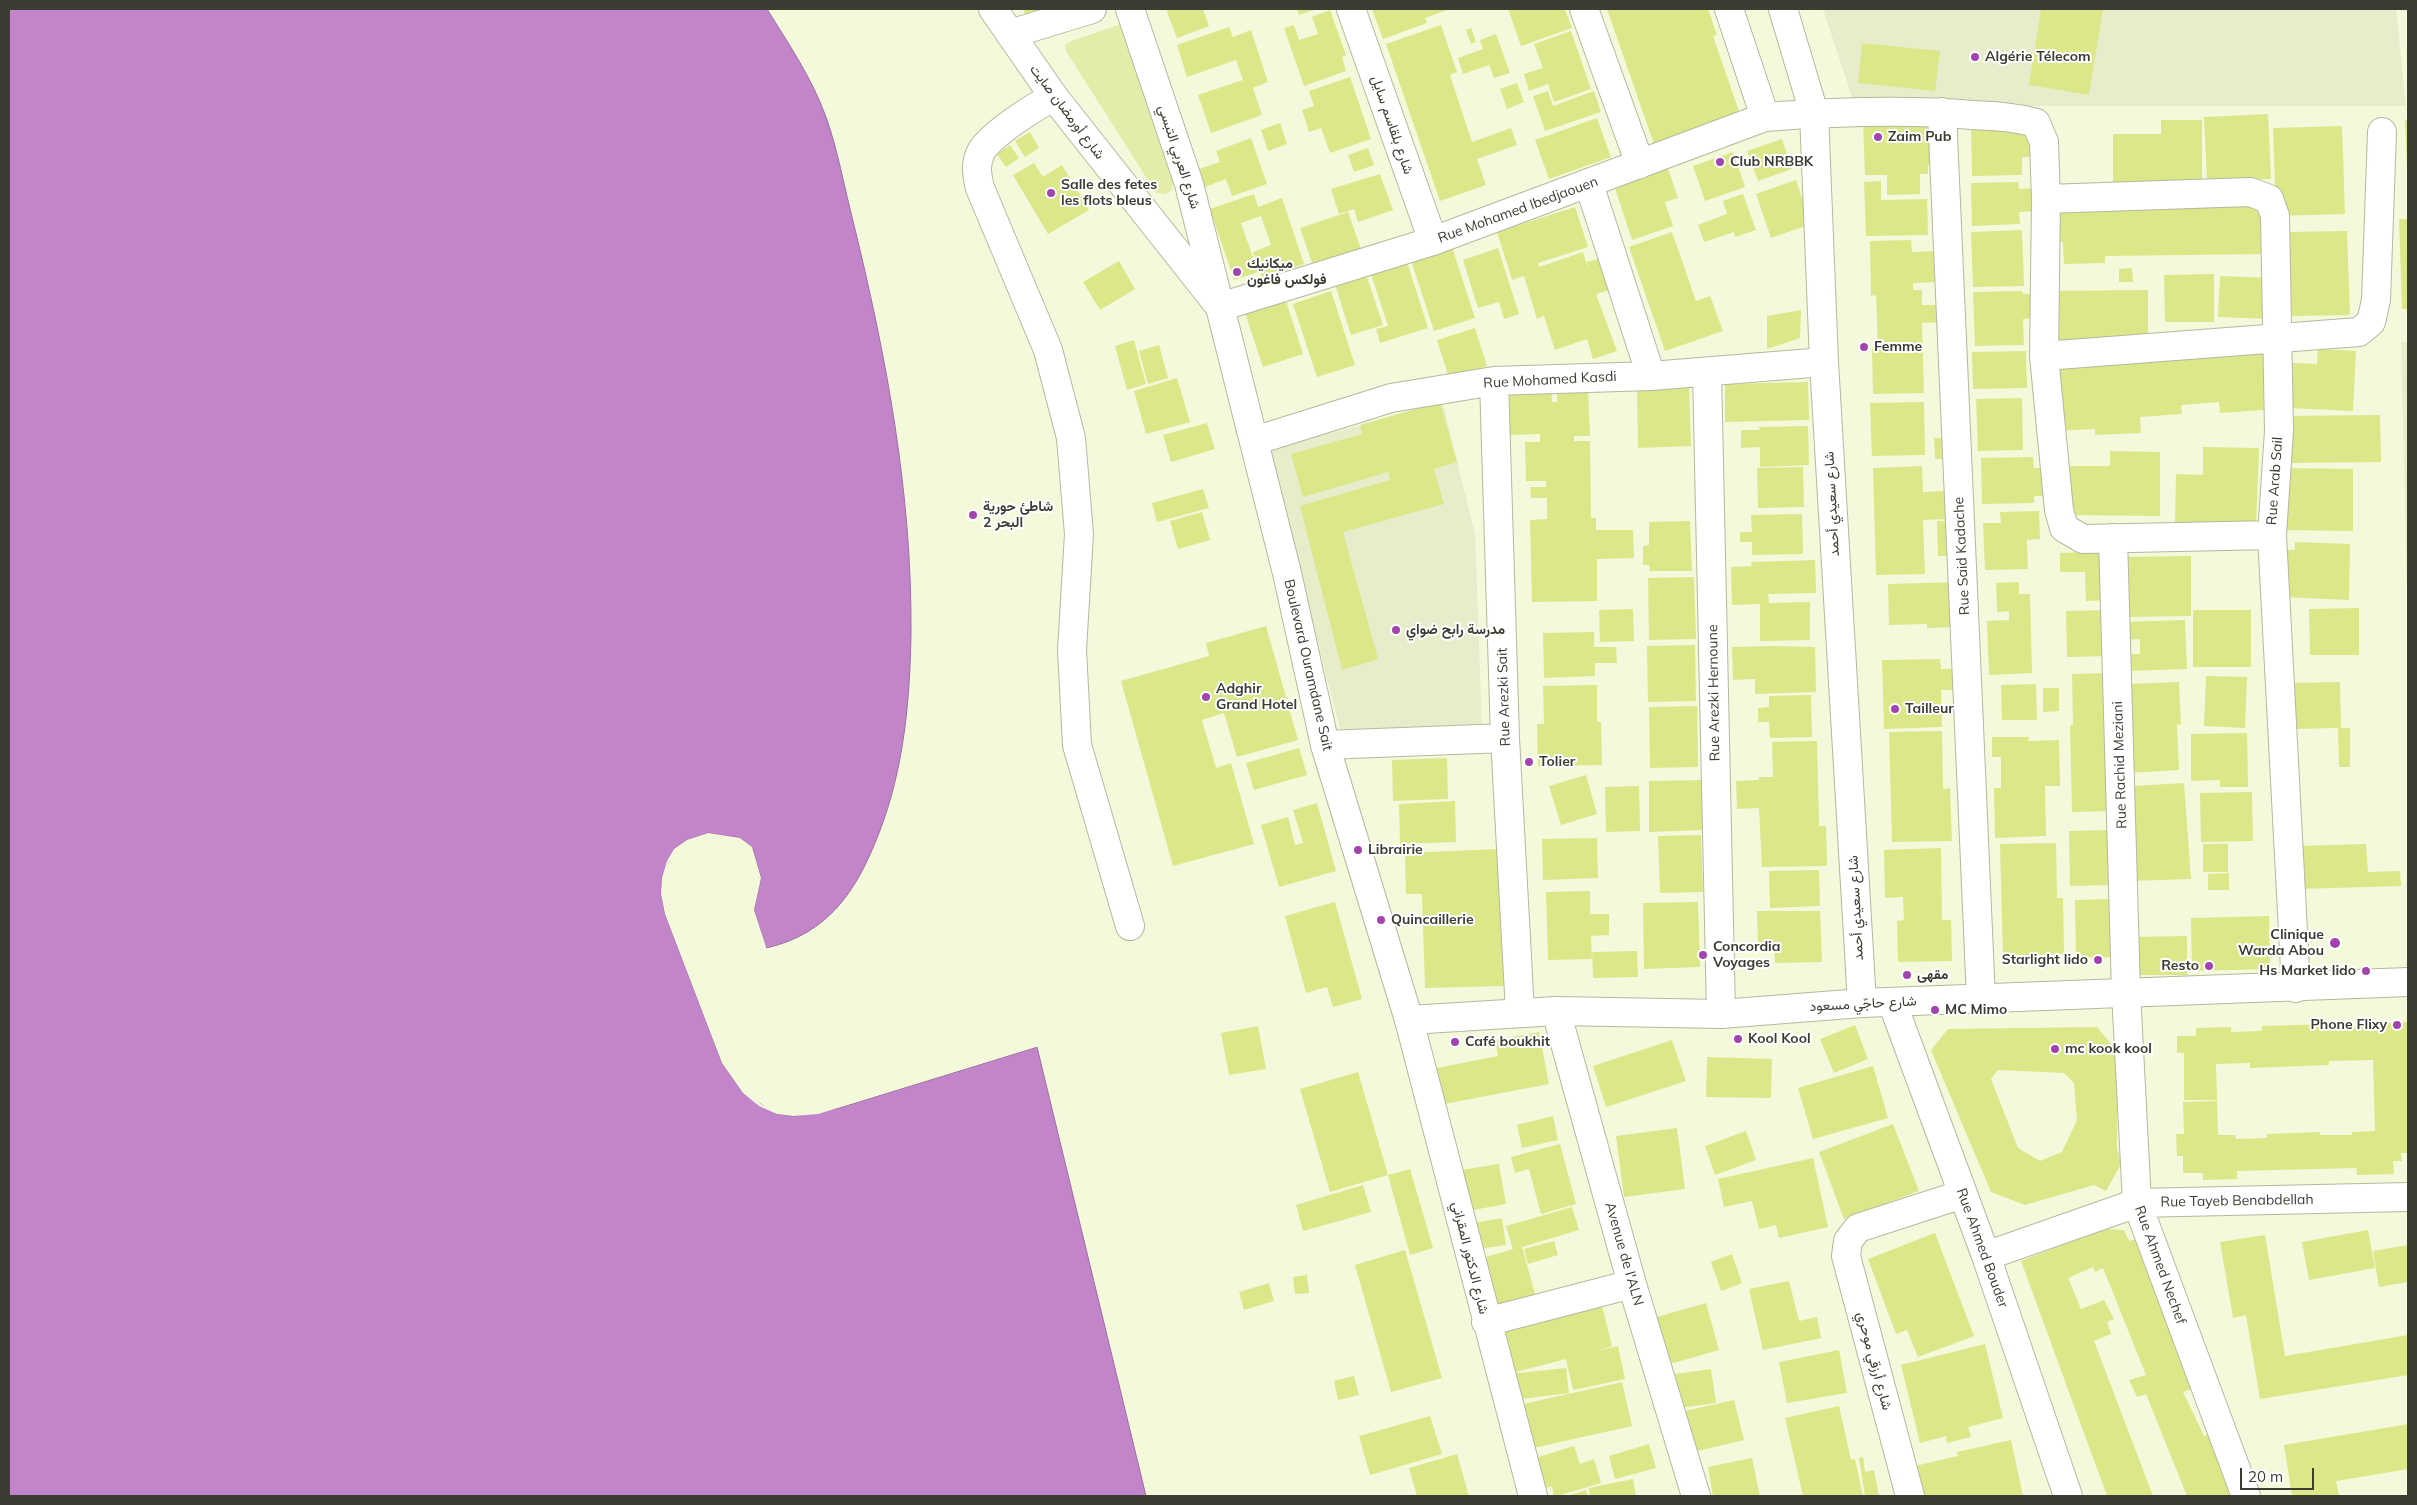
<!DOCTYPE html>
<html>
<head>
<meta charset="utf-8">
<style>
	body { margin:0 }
	#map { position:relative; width:2417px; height:1505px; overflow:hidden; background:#f4f9dc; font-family:Mulish,sans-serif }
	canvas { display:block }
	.frame { position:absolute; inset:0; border:10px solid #3b3d32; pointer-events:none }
	.scale { position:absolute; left:2240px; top:1468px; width:74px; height:22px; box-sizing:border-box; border:2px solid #3b3d32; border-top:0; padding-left:6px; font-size:15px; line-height:18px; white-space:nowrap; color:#3b3d32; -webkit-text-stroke:4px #fff; paint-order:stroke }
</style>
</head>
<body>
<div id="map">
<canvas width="2417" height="1505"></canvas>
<div class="frame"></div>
<div class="scale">20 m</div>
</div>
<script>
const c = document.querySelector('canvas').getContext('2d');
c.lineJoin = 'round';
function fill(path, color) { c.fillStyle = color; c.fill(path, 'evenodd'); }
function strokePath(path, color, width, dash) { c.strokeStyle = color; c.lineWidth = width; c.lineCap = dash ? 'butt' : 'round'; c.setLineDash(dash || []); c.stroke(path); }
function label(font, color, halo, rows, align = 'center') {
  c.font = font + ' Mulish,Vazirmatn,sans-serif'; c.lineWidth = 4; c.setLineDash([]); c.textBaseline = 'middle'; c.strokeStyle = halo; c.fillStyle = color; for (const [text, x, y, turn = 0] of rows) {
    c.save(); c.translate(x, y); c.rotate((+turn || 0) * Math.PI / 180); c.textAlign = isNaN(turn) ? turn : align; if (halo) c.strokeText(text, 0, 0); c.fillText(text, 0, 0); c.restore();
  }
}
const built = new Path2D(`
	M1823,9H2396L2406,106H1855Z
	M2401,342H2408V633Z
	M1443,404L1475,534L1482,727L1340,729L1268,449Z`);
const green = new Path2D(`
	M1121,24L1173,175L1174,183L1171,191L1165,194L1156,193L1066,51L1065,45L1069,42Z`);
const water = new Path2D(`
	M9,9H767C788,43 812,78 826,117C838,151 844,186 853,221C886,355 912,492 911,632C910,700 904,769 879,833C857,890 829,934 766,948L754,910L761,878L752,847L740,838L708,833L687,840L674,849L662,878L661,894L665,914L722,1063L743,1093L777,1114L794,1116L839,1108L1037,1047L1146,1496H9Z`);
const pier = new Path2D(`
	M708,833L740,838L752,847L761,878L754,910L767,950L764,949L751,911L758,878L755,862L750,848L739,840L708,836L688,842L676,851L669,862L664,879L663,894L668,913L724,1062L745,1091L761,1104L778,1112L794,1114L817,1111L1036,1045L1039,1046L818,1114L794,1116L777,1114L759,1106L743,1093L722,1063L665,914L661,894L662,878L667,861L674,849L687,840Z`);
const building = new Path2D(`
	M1023,9H1065L1028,22Z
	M1166,9H1203L1209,26L1177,38Z
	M1297,9H1317L1299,15Z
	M1372,9H1450L1425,18L1427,23L1383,39Z
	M1508,9H1565L1572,28L1521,46Z
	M1607,9H1708L1717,35L1713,36L1741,117L1655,147Z
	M2041,9H2103L2089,95L2029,85Z
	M1330,10L1346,55L1342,57L1346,71L1304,86L1284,28L1294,25L1299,40L1318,34L1312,17Z
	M1441,25L1457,72L1450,75L1472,142L1511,128L1517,145L1477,159L1486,185L1440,201L1386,44Z
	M1229,27L1233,37L1251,30L1268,82L1253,88L1262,115L1211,133L1198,95L1243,80L1236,60L1187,77L1177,45Z
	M1471,28L1476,42L1471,44L1466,30Z
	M1571,31L1591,89L1554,102L1548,84L1529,91L1524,74L1543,68L1534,44Z
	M1496,34L1510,73L1494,78L1489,65L1463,74L1458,58L1483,49L1480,40Z
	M1862,43L1940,51L1935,91L1858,83Z
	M1350,77L1371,139L1330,153L1321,128L1309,132L1302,110L1314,106L1309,91Z
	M1517,83L1524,102L1507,109L1500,89Z
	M1548,91L1553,106L1594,91L1601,112L1545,131L1533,96Z
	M2268,114L2271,179L2207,181L2204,117Z
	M1597,118L1611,157L1549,179L1535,140Z
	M2161,120H2202V182L2113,183V134H2161Z
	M2405,120H2408V165H2407Z
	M1927,122V132L1940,131V165H1928V174H1920V194L1887,195V175H1865L1863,124Z
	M1280,123L1287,144L1268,151L1261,130Z
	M1971,123L2036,132L2037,157H2022V175L1972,176Z
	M2342,126L2345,214L2276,216L2273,128Z
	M1030,132L1039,148L1025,157L1015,141Z
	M1251,138L1267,184L1232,196L1226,179L1205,187L1199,169L1220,162L1216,151Z
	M1782,139L1792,169L1758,181L1747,151Z
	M1010,145L1019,158L1006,167L997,154Z
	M1368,148L1374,165L1354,172L1348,155Z
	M1733,152L1745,187L1705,201L1693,166Z
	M1034,163L1043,177L1062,165L1089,210L1048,234L1013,175Z
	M1667,166L1678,198L1665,202L1673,226L1632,240L1614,185Z
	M1380,174L1393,210L1358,222L1354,209L1339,214L1331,189Z
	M1796,180L1811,224L1771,238L1756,194Z
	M1881,181V200L1927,199L1928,235L1866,236L1864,182Z
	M2018,182L2019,189L2039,188V211L2019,212L2020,224L1972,226L1971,183Z
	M1254,194L1258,207L1282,198L1304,264L1262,278L1253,252L1271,245L1261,216L1241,223L1258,272L1234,280L1210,209Z
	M1743,194L1756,230L1735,237L1734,232L1704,242L1698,225L1727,214L1723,201Z
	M2268,205L2269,254L2105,256V263L2064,264L2063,242H2054V209Z
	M1575,207L1588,247L1538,263L1539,267L1583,252L1588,269L1587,262L1608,256L1616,288L1596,294L1617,351L1593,359L1587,339L1555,350L1544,316L1537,319L1524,276L1512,280L1497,232Z
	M1348,212L1361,249L1313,266L1300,228Z
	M2399,219H2408V309H2402Z
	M2022,230L2024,286L1973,287L1971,232Z
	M2347,231L2350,315L2292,316L2288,232Z
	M1672,232L1696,301L1710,296L1723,331L1665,351L1629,247Z
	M1911,240L1912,252L1937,251L1938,282L1913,283V290H1922V305H1941L1942,322L1922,323L1924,393L1873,394L1872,349H1878L1876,295L1871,296L1870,241Z
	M1451,244L1475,318L1434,331L1410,257Z
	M1498,248L1519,314L1504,319L1499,302L1478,308L1463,260Z
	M1119,261L1135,289L1100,310L1083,282Z
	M1407,262L1428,328L1380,343L1376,329L1388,326L1371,274Z
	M2132,268L2133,282H2119V269Z
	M1366,274L1383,325L1351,335L1335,284Z
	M2214,274V322H2165L2164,275Z
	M2220,276L2273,278L2271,319L2218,317Z
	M2148,290V344L2051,346L2049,291Z
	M1331,291L1355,365L1317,377L1293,304Z
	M2022,291L2023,294H2039L2040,318L2023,319L2024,345L1975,346L1973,292Z
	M1286,301L1303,354L1263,367L1245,313Z
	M1801,310L1800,338L1767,349V316Z
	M1475,328L1487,366L1449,378L1437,340Z
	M1134,340L1146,384L1127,390L1115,346Z
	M2272,344L2276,409L2220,413L2219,402L2181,405L2182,414L2140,417L2141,433L2095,435V429L2056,431L2052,365Z
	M1159,345L1168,378L1148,384L1139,351Z
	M2318,349L2356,351L2353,411L2291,408L2293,363L2317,364Z
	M2026,351L2027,388L1973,389L1972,352Z
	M1177,378L1190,422L1146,434L1134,391Z
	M1551,381L1552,402H1557V389H1588L1590,436H1574V441H1590L1591,518H1596V530H1633L1634,558L1597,559V601L1532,602L1530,520L1547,519V498H1531L1530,487H1546V481H1526L1525,442H1540V434L1510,435L1509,382Z
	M1808,382L1809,420L1725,422V384Z
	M1689,384L1691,446L1638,448L1637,385Z
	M2022,398L2023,450L1978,451L1976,399Z
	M1440,402L1457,462L1434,469L1444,504L1343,532L1378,659L1342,670L1300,506L1390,480L1388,472L1303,497L1291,454L1362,434L1360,425Z
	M1924,402L1925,455L1872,456L1870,403Z
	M2380,415L2381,462L2286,463L2285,416Z
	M1207,423L1215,449L1171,462L1163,435Z
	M1808,426L1809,465L1760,467V447L1741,448V430H1760L1759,427Z
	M1934,438H1954V459H1935Z
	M2203,447L2259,448L2256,526L2175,523L2176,474L2203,475Z
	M2110,451L2160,452V516L2065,515L2066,466H2110Z
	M2033,457L2034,468H2047L2048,496H2034V503L1982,504L1981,458Z
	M1922,466L1923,492L1948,491L1949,519L1923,520L1925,574L1876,575L1873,468Z
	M1803,467L1804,507L1758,508L1757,468Z
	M2283,468L2353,469V531L2282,530Z
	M1203,489L1209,508L1157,522L1152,503Z
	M2039,511L2040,539L2027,540L2028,569L1985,570L1983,523H2001L2000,512Z
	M1202,512L1210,540L1178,549L1170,521Z
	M1802,514L1803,554L1752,555V542H1740V532H1752L1751,515Z
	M1690,521L1692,571H1650L1649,565H1643V546L1649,545V522Z
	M1937,521H1954L1955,555L1938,556Z
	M2295,542L2350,544L2349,600L2280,597L2282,550H2295Z
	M2110,545L2111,600L2086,601L2085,572H2060V553L2084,552Z
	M2191,556V616L2122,617V557Z
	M1815,560L1816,593L1768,594L1769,603L1810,602V640L1760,641V604L1732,605L1731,567L1752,566L1751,562Z
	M1694,577L1696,639L1649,640L1648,578Z
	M1961,582L1962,627L1927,628V624L1889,625L1888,584Z
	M2019,582V594H2030L2032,673L1989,675L1987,621L2009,620V611L1997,612L1996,583Z
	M2359,608V655H2310L2309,609Z
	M1633,609L1634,641L1600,642L1599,610Z
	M2110,610L2111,656L2067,657L2066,611Z
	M2193,610H2251V667H2193Z
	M2185,620L2187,669L2125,671L2124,654H2140V639L2125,640L2124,622Z
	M1266,626L1298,740L1237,757L1224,713L1202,720L1216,768L1231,763L1254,844L1173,866L1121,681L1209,656L1206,643Z
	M1594,632V647H1616L1617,663H1595V676L1544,678L1543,633Z
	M1695,645L1696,701L1648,702L1647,646Z
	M1773,646L1815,647L1816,692L1755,694V679L1733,680L1732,647Z
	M1940,659L1941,669H1956L1957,690H1941L1942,727L1884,729L1882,660Z
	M2112,673L2115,811L2072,812L2070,725H2073L2072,674Z
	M2206,676L2247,677L2245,728L2204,726Z
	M2179,682L2181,725L2177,724L2179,770L2128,773L2124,684Z
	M2340,682L2341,728H2350V767H2339L2338,728L2291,729L2290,683Z
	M2036,684L2037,720H2002L2001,685Z
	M1597,685V722H1601L1602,765L1538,766L1537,724H1544L1543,686Z
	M2043,688H2059V711L2043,712Z
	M1811,695L1812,737L1770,738L1769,722H1758V708L1769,707V696Z
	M1697,706L1698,767L1650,768L1649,707Z
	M1942,731L1943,789L1950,788L1952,841L1892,842L1889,732Z
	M2247,733L2248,787H2220V780L2191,781V734Z
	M1992,737H2029L2028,741L2059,740L2060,786H2045L2046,836L1995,838L1994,788H2001V757H1992Z
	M1817,741L1819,826H1826L1827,866L1762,867L1759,808L1737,809L1736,781L1759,780V777H1773L1772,742Z
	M1299,748L1307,775L1254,790L1246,763Z
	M1447,758L1448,799L1393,801L1392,760Z
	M1586,775L1597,814L1561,825L1549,786Z
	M1704,780L1705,830L1649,832V781Z
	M2184,783L2191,879L2132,881L2131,843H2136L2133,786Z
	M1639,786L1640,831L1606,832L1605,787Z
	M2252,792L2253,841L2201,842L2200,793Z
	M1455,801L1456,842L1400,844L1399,804Z
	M1317,803L1336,871L1279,887L1261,825L1288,817L1295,845L1303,843L1293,810Z
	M2112,830L2113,885L2070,886L2069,831Z
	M1701,835L1703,892L1660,893L1658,836Z
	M1597,838L1598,878L1543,880L1542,839Z
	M2056,843L2057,898H2063L2064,954L2003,956L2000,844Z
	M2203,844H2228V872H2203Z
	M2366,844L2368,872L2400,871L2401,886L2298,889L2297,846Z
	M1941,848L1942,920H1951L1952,961L1898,962L1897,921L1904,920L1903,897L1885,898L1884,850Z
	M1498,849L1504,986L1425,988L1422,894H1406L1405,853Z
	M1819,870L1820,906L1770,908L1769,871Z
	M2229,873V890H2208V874Z
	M1590,891V914H1609V935L1591,936L1592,959L1548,960L1546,892Z
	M2114,899L2116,957L2076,958L2075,900Z
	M1335,902L1362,999L1333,1007L1327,987L1306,993L1285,916Z
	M1698,902L1700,967L1644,969L1643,903Z
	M1757,911H1820L1822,962L1775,963L1774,945H1758Z
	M2269,916L2270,969L2192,971L2191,918Z
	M2187,936V975H2130L2129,937Z
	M1637,951L1638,977L1593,978L1592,952Z
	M2408,1022V1153H2401L2402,1161H2393L2394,1174L2357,1175L2356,1168L2237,1171V1179L2203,1180V1173H2183V1156H2177L2176,1134H2184L2183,1102L2217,1101L2218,1135H2235L2236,1139L2267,1138V1134L2320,1132V1135H2352V1132L2375,1131L2373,1060L2329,1061V1065L2250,1068V1063L2216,1064L2217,1100H2184V1053H2177V1036H2196V1028L2231,1027V1032L2262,1031V1026L2329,1024L2330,1028L2359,1027V1024Z
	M1855,1025L1868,1059L1834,1073L1820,1039Z
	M1258,1026L1266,1069L1229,1075L1221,1033Z
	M2097,1027L2117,1051V1148L2121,1164L2106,1191L2094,1185L2025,1205L1991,1192L1931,1050L1948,1029ZM1998,1070L2064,1073L2074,1083L2077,1120L2062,1152L2040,1161L2018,1148L1991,1079Z
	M1539,1032L1549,1084L1444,1104L1437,1068L1498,1056L1495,1040Z
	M1672,1040L1686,1081L1606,1107L1593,1066Z
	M1707,1057L1772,1059L1771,1098L1706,1097Z
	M1873,1066L1888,1118L1813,1139L1798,1088Z
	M1358,1072L1388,1175L1330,1192L1300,1089Z
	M1553,1116L1558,1140L1522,1148L1517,1125Z
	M1893,1124L1919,1191L1844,1219L1819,1152Z
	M1677,1128L1685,1189L1624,1197L1616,1136Z
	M1746,1131L1756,1160L1715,1175L1705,1146Z
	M1560,1144L1576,1204L1541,1214L1529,1169L1515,1173L1511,1157Z
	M1813,1158L1828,1227L1779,1238L1776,1225L1759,1229L1752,1201L1724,1207L1718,1179Z
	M1499,1164L1506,1204L1462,1212L1455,1171Z
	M1410,1169L1433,1248L1410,1255L1388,1175Z
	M1363,1185L1371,1212L1303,1231L1296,1205Z
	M1572,1207L1579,1230L1522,1247L1536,1297L1493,1309L1479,1259L1513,1249L1506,1226Z
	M1502,1218L1506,1245L1478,1249L1474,1223Z
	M2103,1229L2124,1230L2129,1241L2140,1238L2198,1387L2183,1392L2204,1436L2209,1434L2235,1496H2187L2146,1394L2137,1397L2129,1380L2146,1375L2103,1268L2095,1272L2093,1267L2068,1278L2081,1309L2104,1300L2114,1319L2107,1322L2111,1334L2094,1341L2153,1496H2107L2021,1261Z
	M2368,1230L2375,1268L2309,1280L2302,1242Z
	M1935,1233L1974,1336L1918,1357L1907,1330L1896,1334L1868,1259Z
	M2265,1235L2285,1356L2408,1335V1375L2260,1399L2246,1315L2233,1318L2220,1242Z
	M1554,1241L1558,1255L1528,1264L1524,1249Z
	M2408,1245V1282L2379,1287L2373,1251Z
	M1405,1250L1442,1378L1391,1392L1355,1265Z
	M1732,1254L1742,1283L1721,1291L1711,1262Z
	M1307,1275L1309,1293L1295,1294L1293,1277Z
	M1789,1281L1799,1321L1817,1317L1821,1338L1763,1350L1749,1289Z
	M1269,1283L1274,1301L1244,1310L1239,1292Z
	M1706,1303L1719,1350L1659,1367L1646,1320Z
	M1602,1306L1612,1346L1595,1351L1618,1346L1625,1379L1573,1390L1566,1359L1504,1375L1493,1335Z
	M1985,1344L2003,1418L1968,1427L1971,1437L1947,1443L1946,1436L1920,1443L1901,1365Z
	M1839,1350L1847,1393L1787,1403L1779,1362Z
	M1566,1368L1569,1393L1514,1400L1511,1374Z
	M1711,1369L1716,1403L1672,1409L1668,1375Z
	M1354,1376L1359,1395L1338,1400L1334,1381Z
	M1622,1382L1632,1426L1524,1450L1514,1406Z
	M1734,1400L1744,1440L1689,1453L1680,1412Z
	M1839,1406L1851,1460L1855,1459L1863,1496H1803L1785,1418Z
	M1430,1416L1442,1454L1370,1475L1359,1436Z
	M2408,1424V1469L2336,1481L2339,1496H2292L2284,1445Z
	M2011,1440L2023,1496H1922L1915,1466L1958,1456L1957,1452Z
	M1649,1444L1656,1468L1615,1479L1609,1456Z
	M1574,1446L1580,1464L1594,1459L1601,1483L1557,1496H1554L1552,1486L1538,1490L1529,1460Z
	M1457,1454L1469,1496H1417L1409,1468Z
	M1863,1457L1865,1472L1874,1470L1879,1496H1865L1859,1458Z
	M1752,1458L1760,1496H1713L1708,1467Z
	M1633,1479L1636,1496H1590L1589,1488Z
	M1586,1490L1588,1496H1567Z`);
const street = new Path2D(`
	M1130,9L1189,184L1220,307L1433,241L1765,117C1834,112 1904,109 1972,115C1994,116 2015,117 2036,123L2044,142L2046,199L2044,356L2059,510L2064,528L2083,539L2272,535
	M1351,9L1433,241
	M1584,9L1640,164
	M1729,9L1765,117
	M1010,34L1092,9
	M1054,97C1037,105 986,137 980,154C975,166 977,175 980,188L1048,350L1071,438L1079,534L1072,650L1077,745L1130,926
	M1942,112L1981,999
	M1589,184L1651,376
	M2046,199L2250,192L2269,199L2275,216L2279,431L2272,535L2296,988
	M2044,356L2359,332L2371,322L2376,300L2382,132
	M1707,372L1721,1014
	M1494,381L1505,738L1520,1012
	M1254,441L1391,398L1494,381L1651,376L1824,362
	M2113,538L2126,992L2137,1203L2246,1496
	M1325,745L1505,738
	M1892,1002L1986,1256L2068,1496
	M1556,1011L1632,1284L1696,1496
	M1409,1020L1533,1496
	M1986,1256L2137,1203L2408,1197
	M1486,1322L1632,1284
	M1910,1496L1846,1256L1848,1241L1858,1228L1963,1194`);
const secondary = new Path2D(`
	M993,9L1054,97L1220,307L1287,573L1325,745L1409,1020L1556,1011L1721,1014L1862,1003L2408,982
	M1783,9L1814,113L1824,362L1862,1003`);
const markers = [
	[1975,57,5,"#a144ae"],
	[1878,137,5,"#a144ae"],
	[1720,162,5,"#a144ae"],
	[1051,193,5,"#a144ae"],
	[1237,272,5,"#a144ae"],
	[1864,347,5,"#a144ae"],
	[973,515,5,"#a144ae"],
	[1396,630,5,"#a144ae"],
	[1206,697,5,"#a144ae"],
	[1895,709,5,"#a144ae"],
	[1529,762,5,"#a144ae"],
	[1358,850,5,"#a144ae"],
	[1381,920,5,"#a144ae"],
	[2335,943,6,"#a144ae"],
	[1703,955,5,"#a144ae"],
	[2098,960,5,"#a144ae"],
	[2209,966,5,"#a144ae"],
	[2366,971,5,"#a144ae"],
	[1907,975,5,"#a144ae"],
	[1935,1010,5,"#a144ae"],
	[2397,1025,5,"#a144ae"],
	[1738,1039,5,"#a144ae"],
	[1455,1042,5,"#a144ae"],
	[2055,1049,5,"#a144ae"]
];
const poiNames = [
	["Algérie Télecom",1985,57],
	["Zaim Pub",1888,137],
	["Club NRBBK",1730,162],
	["Salle des fetes",1061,185],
	["les flots bleus",1061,201],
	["ميكانيك",1247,264],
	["فولكس فاغون",1247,280],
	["Femme",1874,347],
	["شاطئ حورية",983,507],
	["البحر 2",983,523],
	["مدرسة رابح ضواي",1406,630],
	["Adghir",1216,689],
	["Grand Hotel",1216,705],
	["Tailleur",1905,709],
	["Tolier",1539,762],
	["Librairie",1368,850],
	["Quincaillerie",1391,920],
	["Clinique",2324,935,"right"],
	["Warda Abou",2324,951,"right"],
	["Concordia",1713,947],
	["Voyages",1713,963],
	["Starlight lido",2088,960,"right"],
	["Resto",2199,966,"right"],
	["Hs Market lido",2356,971,"right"],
	["مقهى",1917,975],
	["MC Mimo",1945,1010],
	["Phone Flixy",2387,1025,"right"],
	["Kool Kool",1748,1039],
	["Café boukhit",1465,1042],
	["mc kook kool",2065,1049]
];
const streetNames = [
	["شارع أورمضان صايت",1067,112,53],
	["شارع بلقاسم سايل",1392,125,71],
	["شارع العربي التبسي",1179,157,72],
	["Rue Mohamed Ibedjaouen",1518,210,-20],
	["Rue Mohamed Kasdi",1550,380,-3],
	["Rue Arab Sail",2275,481,-86],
	["شارع سعيدي أحمد",1832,504,-93],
	["Rue Said Kadache",1962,556,-93],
	["Boulevard Ouramdane Sait",1308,665,77],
	["Rue Arezki Hernoune",1714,693,-91],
	["Rue Arezki Sait",1504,697,-92],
	["Rue Rachid Meziani",2120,765,-92],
	["شارع سعيدي أحمد",1856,908,-93],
	["شارع حاجّي مسعود",1863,1004,-3],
	["Rue Tayeb Benabdellah",2237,1201,-1],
	["Rue Ahmed Bouder",1982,1248,70],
	["Avenue de l'ALN",1624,1254,74],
	["شارع الدكتور المقراني",1470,1258,76],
	["Rue Ahmed Nechef",2160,1265,70],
	["شارع أرزقي موحري",1874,1361,75]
];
fill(built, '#e7edca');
fill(green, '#e3eca8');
fill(water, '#c285ca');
strokePath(water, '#9a6f9c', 1);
fill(pier, '#f4f9dc');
fill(building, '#dbe789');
strokePath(street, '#b4b99e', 30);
strokePath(secondary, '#b4b99e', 30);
strokePath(street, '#fff', 28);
strokePath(secondary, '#fff', 28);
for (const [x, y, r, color] of markers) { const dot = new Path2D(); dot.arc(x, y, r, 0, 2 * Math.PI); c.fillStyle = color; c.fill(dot); strokePath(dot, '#fff', 2); }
label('bold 14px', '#3b3d32', '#fff', poiNames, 'left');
label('14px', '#3b3d32', '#fff', streetNames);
</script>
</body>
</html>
